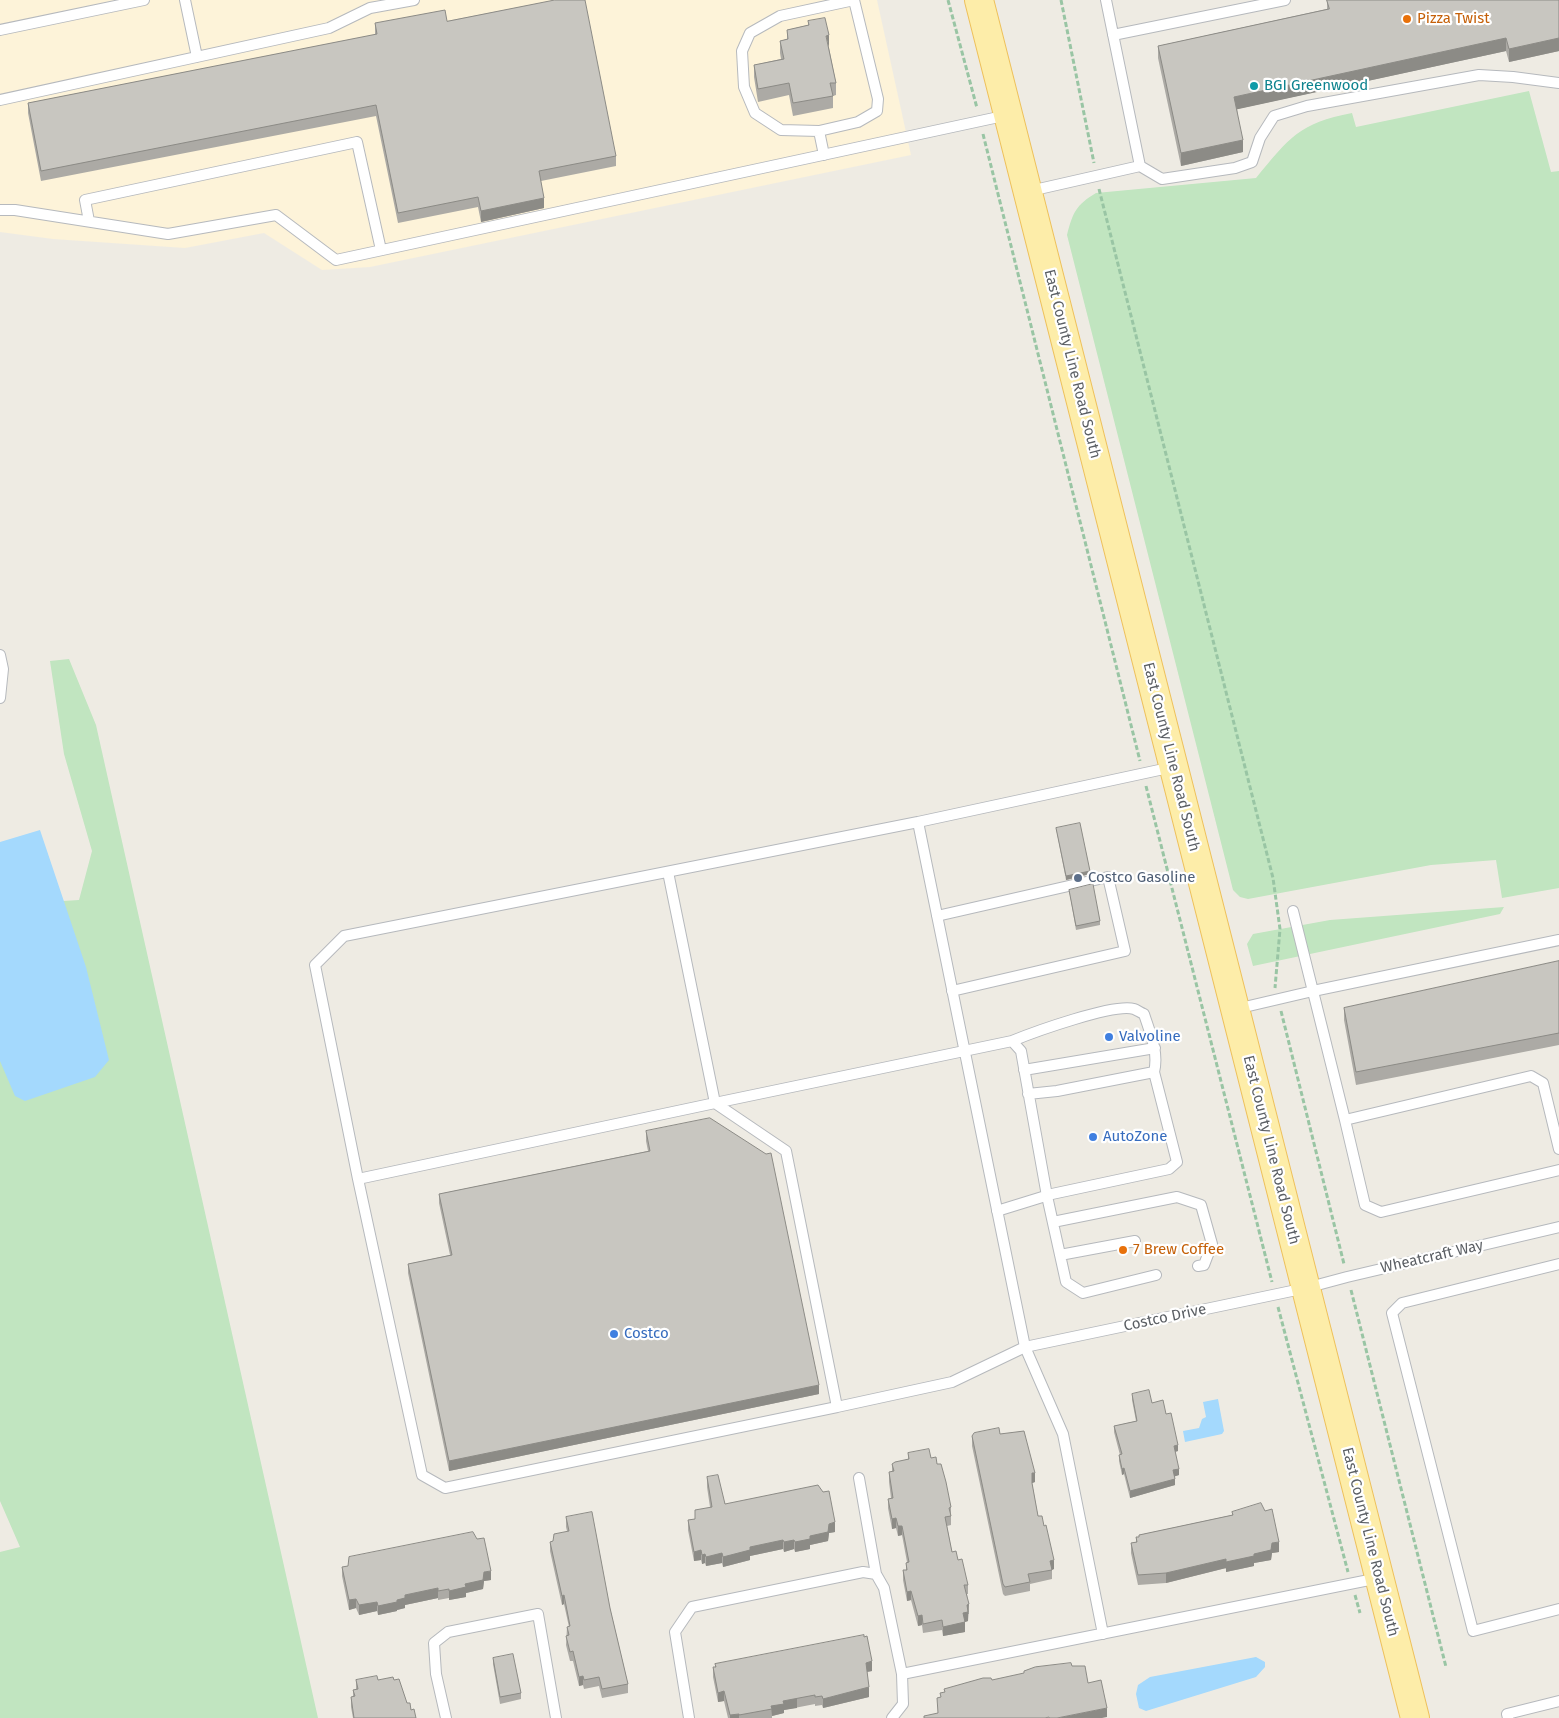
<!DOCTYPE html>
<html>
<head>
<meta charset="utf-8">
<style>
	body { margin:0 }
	canvas { display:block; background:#eeebe3 }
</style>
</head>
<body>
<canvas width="1559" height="1718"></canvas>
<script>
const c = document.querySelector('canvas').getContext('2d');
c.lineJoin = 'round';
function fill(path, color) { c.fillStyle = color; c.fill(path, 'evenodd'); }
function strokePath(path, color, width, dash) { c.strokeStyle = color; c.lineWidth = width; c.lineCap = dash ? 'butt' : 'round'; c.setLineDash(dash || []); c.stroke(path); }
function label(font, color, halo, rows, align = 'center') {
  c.font = font + ' "Fira Sans",sans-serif'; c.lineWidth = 4.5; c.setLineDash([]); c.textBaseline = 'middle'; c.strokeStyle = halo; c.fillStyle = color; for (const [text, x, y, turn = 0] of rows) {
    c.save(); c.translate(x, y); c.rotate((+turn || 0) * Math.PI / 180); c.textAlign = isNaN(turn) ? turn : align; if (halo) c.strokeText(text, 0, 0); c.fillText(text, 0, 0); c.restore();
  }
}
const commercial = new Path2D(`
	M0,0H877L911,155L370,267L322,270L264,233L185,248L53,239L0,232Z`);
const green = new Path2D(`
	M1529,91L1551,172L1559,171V888L1502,898L1496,860L1431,865L1248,899L1240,897L1233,890L1067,235C1073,212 1076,205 1096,193L1256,178C1289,138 1299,123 1352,113L1356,127Z
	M69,659L96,725L318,1718H0V1552L20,1547L0,1501V905L79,900L92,851L64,754L50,661Z
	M1504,907L1500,914L1253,966L1247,944L1253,934L1330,920Z`);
const water = new Path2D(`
	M40,830L86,967L109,1060L95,1077L25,1101L15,1096L0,1061V842Z
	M1218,1399L1224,1431L1222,1434L1185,1442L1183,1431L1199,1428L1202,1419L1206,1417L1203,1402Z
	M1256,1657L1265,1662V1667L1256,1677L1146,1711L1139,1708L1136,1694L1138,1685L1150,1677Z`);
const path = new Path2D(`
	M948,0L977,108
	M1061,0L1094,163
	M983,134L1140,761
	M1099,189L1273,878L1280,929L1275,988
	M1146,786L1272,1282
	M1281,1011L1344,1264
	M1351,1290L1446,1667
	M1278,1307L1348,1572
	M1355,1595L1360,1613`);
const service = new Path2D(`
	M185,0L197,57
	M0,30L144,0
	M1113,35L1285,0
	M0,100L329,28L370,8L414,0
	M819,131L781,130L755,113L744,87L742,51L750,33L780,16L854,0
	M824,155L819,131L858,122L877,111L878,99L854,0
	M1140,166L1162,179L1235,168L1252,162L1260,138L1274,116L1307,106L1479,75L1513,77L1559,83
	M1030,191L1140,166L1106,0
	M0,210H15L168,234L276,215L336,260L1008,115
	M89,221L85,200L357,142L381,250
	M0,655L3,669L0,698
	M918,822L344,936L315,965L358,1179L715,1103L786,1151L837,1407L952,1382L1025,1347L1306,1288L1347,1277L1559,1227
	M668,872L715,1103L1012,1041L1021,1051L1047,1196L1066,1282L1083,1293L1156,1275
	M1293,911L1345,1120
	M937,916L1108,877L1125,951L952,991
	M1236,1009L1313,991L1559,940
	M1024,1070L1155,1048
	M1028,1094L1057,1091L1154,1072
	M1559,1149L1543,1083L1531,1076L1345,1120L1365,1205L1381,1212L1559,1170
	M358,1179L422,1475L445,1488L837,1407
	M997,1211L1052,1194L1169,1169L1177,1162L1154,1072C1159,1052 1150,1033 1144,1014C1141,1013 1137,1010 1134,1009C1114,1003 1034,1032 1012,1041
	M1053,1222L1177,1197L1201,1205L1212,1244L1204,1265L1198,1266
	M1060,1255L1135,1241
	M1559,1264L1402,1303L1392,1313L1473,1631L1559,1609
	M859,1478L876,1574
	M1103,1634L1063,1434L1025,1347L918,822L1173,767
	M446,1718L436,1674L434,1643L448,1632L538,1614L556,1718
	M689,1718L675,1632L692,1607L863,1572L876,1574L884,1588L902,1674
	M892,1718L903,1704L902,1674L1379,1578
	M1508,1718L1507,1714L1559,1701`);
const primary = new Path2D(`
	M979,0L1415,1718`);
const wall = new Path2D(`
	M1327,0H1559V51L1509,62L1506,51L1237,109L1243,152L1181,166L1158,58V46L1327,9Z
	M808,21L829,48L836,83V95L833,96V108L793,116L789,95L758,102L754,77V65L781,59L780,53V41L787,39V30L808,25Z
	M375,23L616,156V166L541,181L544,208L481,222L478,207L398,223L376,116L41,181L28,113V103L375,35Z
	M1056,828L1090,874L1066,880Z
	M1069,890L1100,921V925L1076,930Z
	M1559,961V1045L1356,1085L1344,1020V1008Z
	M646,1131L819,1394L449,1471L408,1273V1264L450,1255L439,1203V1194L648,1151L646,1141Z
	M1132,1394L1152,1403L1166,1414L1178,1451L1175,1452L1179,1475L1174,1476L1175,1485L1130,1498L1124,1474L1122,1475L1119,1461V1455H1120L1114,1432V1426L1136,1421L1132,1400Z
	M1000,1434L1035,1482L1032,1483L1038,1516L1054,1569L1052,1570V1579L1030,1584V1591L1005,1596L1003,1594L972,1446V1436Z
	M908,1453L931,1458L937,1464L951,1507V1525L947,1526L952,1552L958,1560L968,1585V1594H967L969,1614H968V1621L965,1622V1632L943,1636L942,1630L923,1633L922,1625L918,1626L911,1600L907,1601L903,1580V1570H906V1563L907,1562L902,1535L898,1536L896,1528L892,1529L888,1508V1499L891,1498L889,1482V1472H892V1464L908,1459Z
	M707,1477L725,1504L835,1532L829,1533L828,1541L810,1545V1549L795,1552L794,1549L784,1552L783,1549L750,1556V1560L723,1567L722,1563L706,1566L705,1563L702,1564L701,1560L694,1561L688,1530V1520L695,1519L710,1507L707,1487Z
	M1232,1512L1279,1552L1272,1553L1271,1560L1254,1563V1566L1226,1572V1568L1166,1583L1138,1585L1131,1553V1543L1136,1542V1537H1139V1535L1232,1515Z
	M566,1517L610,1608L628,1684V1693L602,1698L599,1686L584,1689L583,1685L579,1686L573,1661H570L566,1645L567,1627H569L564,1604L562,1605L550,1551V1542L553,1541L567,1531L566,1527Z
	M342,1567L491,1580L484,1581L483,1589L466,1593V1597L449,1600V1598L438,1600V1598L405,1605V1608L397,1610V1611L378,1615L377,1611L359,1615L356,1608L349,1610L342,1576Z
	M864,1637L872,1671L867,1672L869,1697L823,1708L822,1705L815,1706V1704L784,1710V1713L772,1716V1718H728L724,1701L718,1702L713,1677V1667H715V1664Z
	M493,1658L521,1693V1699L500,1704L493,1664Z
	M356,1680H394L416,1718H353L351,1707V1697H353V1690L356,1689Z`);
const shadedWall = new Path2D(`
	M829,35V48L826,36Z
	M1506,38V51L1234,110V97Z
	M1559,38V51L1509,62V49Z
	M1243,140V152L1181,166V153Z
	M544,198V208L481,222V211Z
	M1090,871V874L1066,880V876Z
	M819,1385V1394L449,1471V1461Z
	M1178,1445V1451L1174,1452V1446Z
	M1124,1468V1474L1122,1475V1469Z
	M1179,1469V1475L1173,1477V1470Z
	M1032,1473H1035V1482L1032,1483Z
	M1175,1479V1485L1130,1498V1491Z
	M896,1518V1528L892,1529V1519Z
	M835,1522V1532L829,1533L828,1541L810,1545V1549L795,1552V1542L829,1524Z
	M898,1526H902V1535L898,1536Z
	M783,1540V1549L750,1556V1560L723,1567V1557L750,1547Z
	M794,1540V1549L784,1552V1542Z
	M1279,1542V1552L1272,1553L1271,1560L1254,1563V1566L1226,1572V1562L1254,1554L1272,1543Z
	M701,1550V1560L694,1561V1552Z
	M722,1553V1563L706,1566V1557Z
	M705,1554V1563L702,1564V1555Z
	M1226,1559V1568L1166,1583V1573Z
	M1054,1560V1569L1050,1570V1561Z
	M491,1571V1580L484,1581L483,1589L466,1593V1597L449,1600V1591L465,1584L484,1572Z
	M438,1588V1598L405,1605V1608L397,1610V1611L378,1615V1606L405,1595Z
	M911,1591V1600L907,1601V1592Z
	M564,1595V1604L562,1605V1596Z
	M356,1599V1608L349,1610V1600Z
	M377,1602V1611L359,1615V1605Z
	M969,1604L968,1621L965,1622V1632L943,1636V1627L967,1605Z
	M922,1615V1625L918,1626V1616Z
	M872,1661V1671L866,1672V1663Z
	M583,1676V1685L579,1686V1677Z
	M869,1687V1697L823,1708V1699Z
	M724,1691V1701L718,1702V1693Z
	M797,1698V1708L784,1710V1713L772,1716L771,1706L783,1701Z
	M1107,1708V1717L1102,1718H1057Z
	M739,1714V1718H730V1715Z`);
const building = new Path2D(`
	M555,0H585L616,156L539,171L544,198L481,211L478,197L398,213L376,105L41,171L28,103L377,34L375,23L445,10L447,21Z
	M1327,0H1559V38L1509,49L1506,38L1234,97L1243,140L1181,153L1158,46L1329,9Z
	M825,18L829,35L826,36L836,83H830L833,96L793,103L789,83L758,89L754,65L784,59L780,41L788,39L787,30L809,25L808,21Z
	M1080,823L1090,871L1066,876L1056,828Z
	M1093,884L1100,921L1076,926L1069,890Z
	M1559,961V1033L1356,1072L1344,1008Z
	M710,1118L766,1154L771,1153L819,1385L449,1461L408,1264L452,1255L439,1194L650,1151L646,1131Z
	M1149,1390L1152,1403L1163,1400L1166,1414L1171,1413L1178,1445L1174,1446L1179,1469L1173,1470L1175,1479L1130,1491L1124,1468L1122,1469L1119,1455L1122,1454L1114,1426L1137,1421L1132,1394Z
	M999,1428L1000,1434L1024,1431L1035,1473H1032V1483L1038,1516H1042L1044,1526L1046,1525L1054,1560L1050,1561L1052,1570L1028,1574L1030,1582L1005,1587L1003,1584L972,1436L974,1433Z
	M929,1449L931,1458L936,1457L937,1464H941L946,1482L951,1507L949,1508L951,1516L945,1517L952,1552L956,1551L958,1560L962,1559L968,1585H964L969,1604L967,1605L968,1612L963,1613L965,1622L943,1627L942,1620L923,1624L922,1615L918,1616L911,1591L907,1592L903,1570H907L906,1563L909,1562L902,1526H898L896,1518L892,1519L888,1499L893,1498L889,1472L894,1471L892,1464L895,1462L909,1459L908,1453Z
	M718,1475L725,1504L818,1485L823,1492L829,1491L835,1522L829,1524L828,1532L810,1536V1539L795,1542L794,1540L784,1542L783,1540L750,1547V1550L723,1557L722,1553L706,1557L705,1554L702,1555L701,1550L694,1552L688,1520L695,1519V1510L712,1507L707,1477Z
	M1261,1503L1265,1511L1272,1509L1279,1542L1272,1543L1271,1550L1254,1554V1556L1226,1562V1559L1166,1573L1138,1575L1131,1543L1137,1542L1136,1537H1139V1535L1233,1515L1232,1512Z
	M592,1512L610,1608L628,1684L602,1689L599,1677L584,1680L583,1676L579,1677L573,1651L570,1652L566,1636L569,1635L567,1627L570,1626L564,1595L562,1596L550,1542L553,1541L554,1534L569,1531L566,1517Z
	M473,1532L477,1539L484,1538L491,1571L484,1572L483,1580L465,1584L466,1587L449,1591V1589L438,1591V1588L405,1595V1598L397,1600V1602L378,1606L377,1602L359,1605L356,1599L349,1600L342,1567L348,1566L349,1557Z
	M864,1635V1637L867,1636L872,1661L866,1663L869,1687L823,1699L822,1696L815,1697V1695L783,1701L784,1704L771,1706L772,1709L739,1715V1714L730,1715L724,1691L718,1693L713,1667H716L715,1664Z
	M513,1654L521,1693L500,1697L493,1658Z
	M1071,1663L1072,1666H1085L1088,1683L1101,1680L1107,1708L1057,1718H1049V1717L1045,1718H924V1716L938,1713L937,1698L941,1697L940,1693L945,1692L944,1689L983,1678H991L992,1680L1024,1673V1671L1035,1667Z
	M377,1676L378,1680L393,1677L394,1680L399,1679L407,1703H410L411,1710L414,1709L416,1718H354L351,1697L355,1696L353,1690L358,1689L356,1680Z`);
const markers = [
	[1407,19,5,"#e8710a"],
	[1254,86,5,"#0f9aa8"],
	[1078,878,5,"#5c6f8a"],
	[1109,1037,5,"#3f7fe0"],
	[1093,1137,5,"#3f7fe0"],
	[1123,1250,5,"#e8710a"],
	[614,1334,5,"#3f7fe0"]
];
const foodNames = [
	["Pizza Twist",1417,19],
	["7 Brew Coffee",1133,1250]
];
const cultureNames = [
	["BGI Greenwood",1264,86]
];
const streetNames = [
	["East County Line Road South",1072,364,76],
	["East County Line Road South",1171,757,76],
	["East County Line Road South",1271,1150,76],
	["Wheatcraft Way",1432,1257,-13],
	["Costco Drive",1165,1318,-12],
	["East County Line Road South",1370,1542,76]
];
const serviceNames = [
	["Costco Gasoline",1088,878]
];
const shopNames = [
	["Valvoline",1119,1037],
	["AutoZone",1103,1137],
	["Costco",624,1334]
];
fill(commercial, '#fdf3d9');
fill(green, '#c1e5c0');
fill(water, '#a4d9fd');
strokePath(service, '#b6b9bd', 12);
strokePath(primary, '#eec15c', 30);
strokePath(path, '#99c5a4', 3, [5, 2.5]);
strokePath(service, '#fff', 10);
strokePath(primary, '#fdeda9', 28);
fill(wall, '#acaaa5');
fill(shadedWall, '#8c8b86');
fill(building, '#c8c6c0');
strokePath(building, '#8c8b86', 1);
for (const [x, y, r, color] of markers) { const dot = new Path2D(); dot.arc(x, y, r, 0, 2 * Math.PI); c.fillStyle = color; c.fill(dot); strokePath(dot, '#fff', 2); }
label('15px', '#c56008', '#fff', foodNames, 'left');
label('15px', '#0d838f', '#fff', cultureNames, 'left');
label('15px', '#5b5f64', '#fff', streetNames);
label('15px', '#4e5e75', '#fff', serviceNames, 'left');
label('15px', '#366cbe', '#fff', shopNames, 'left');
</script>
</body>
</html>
